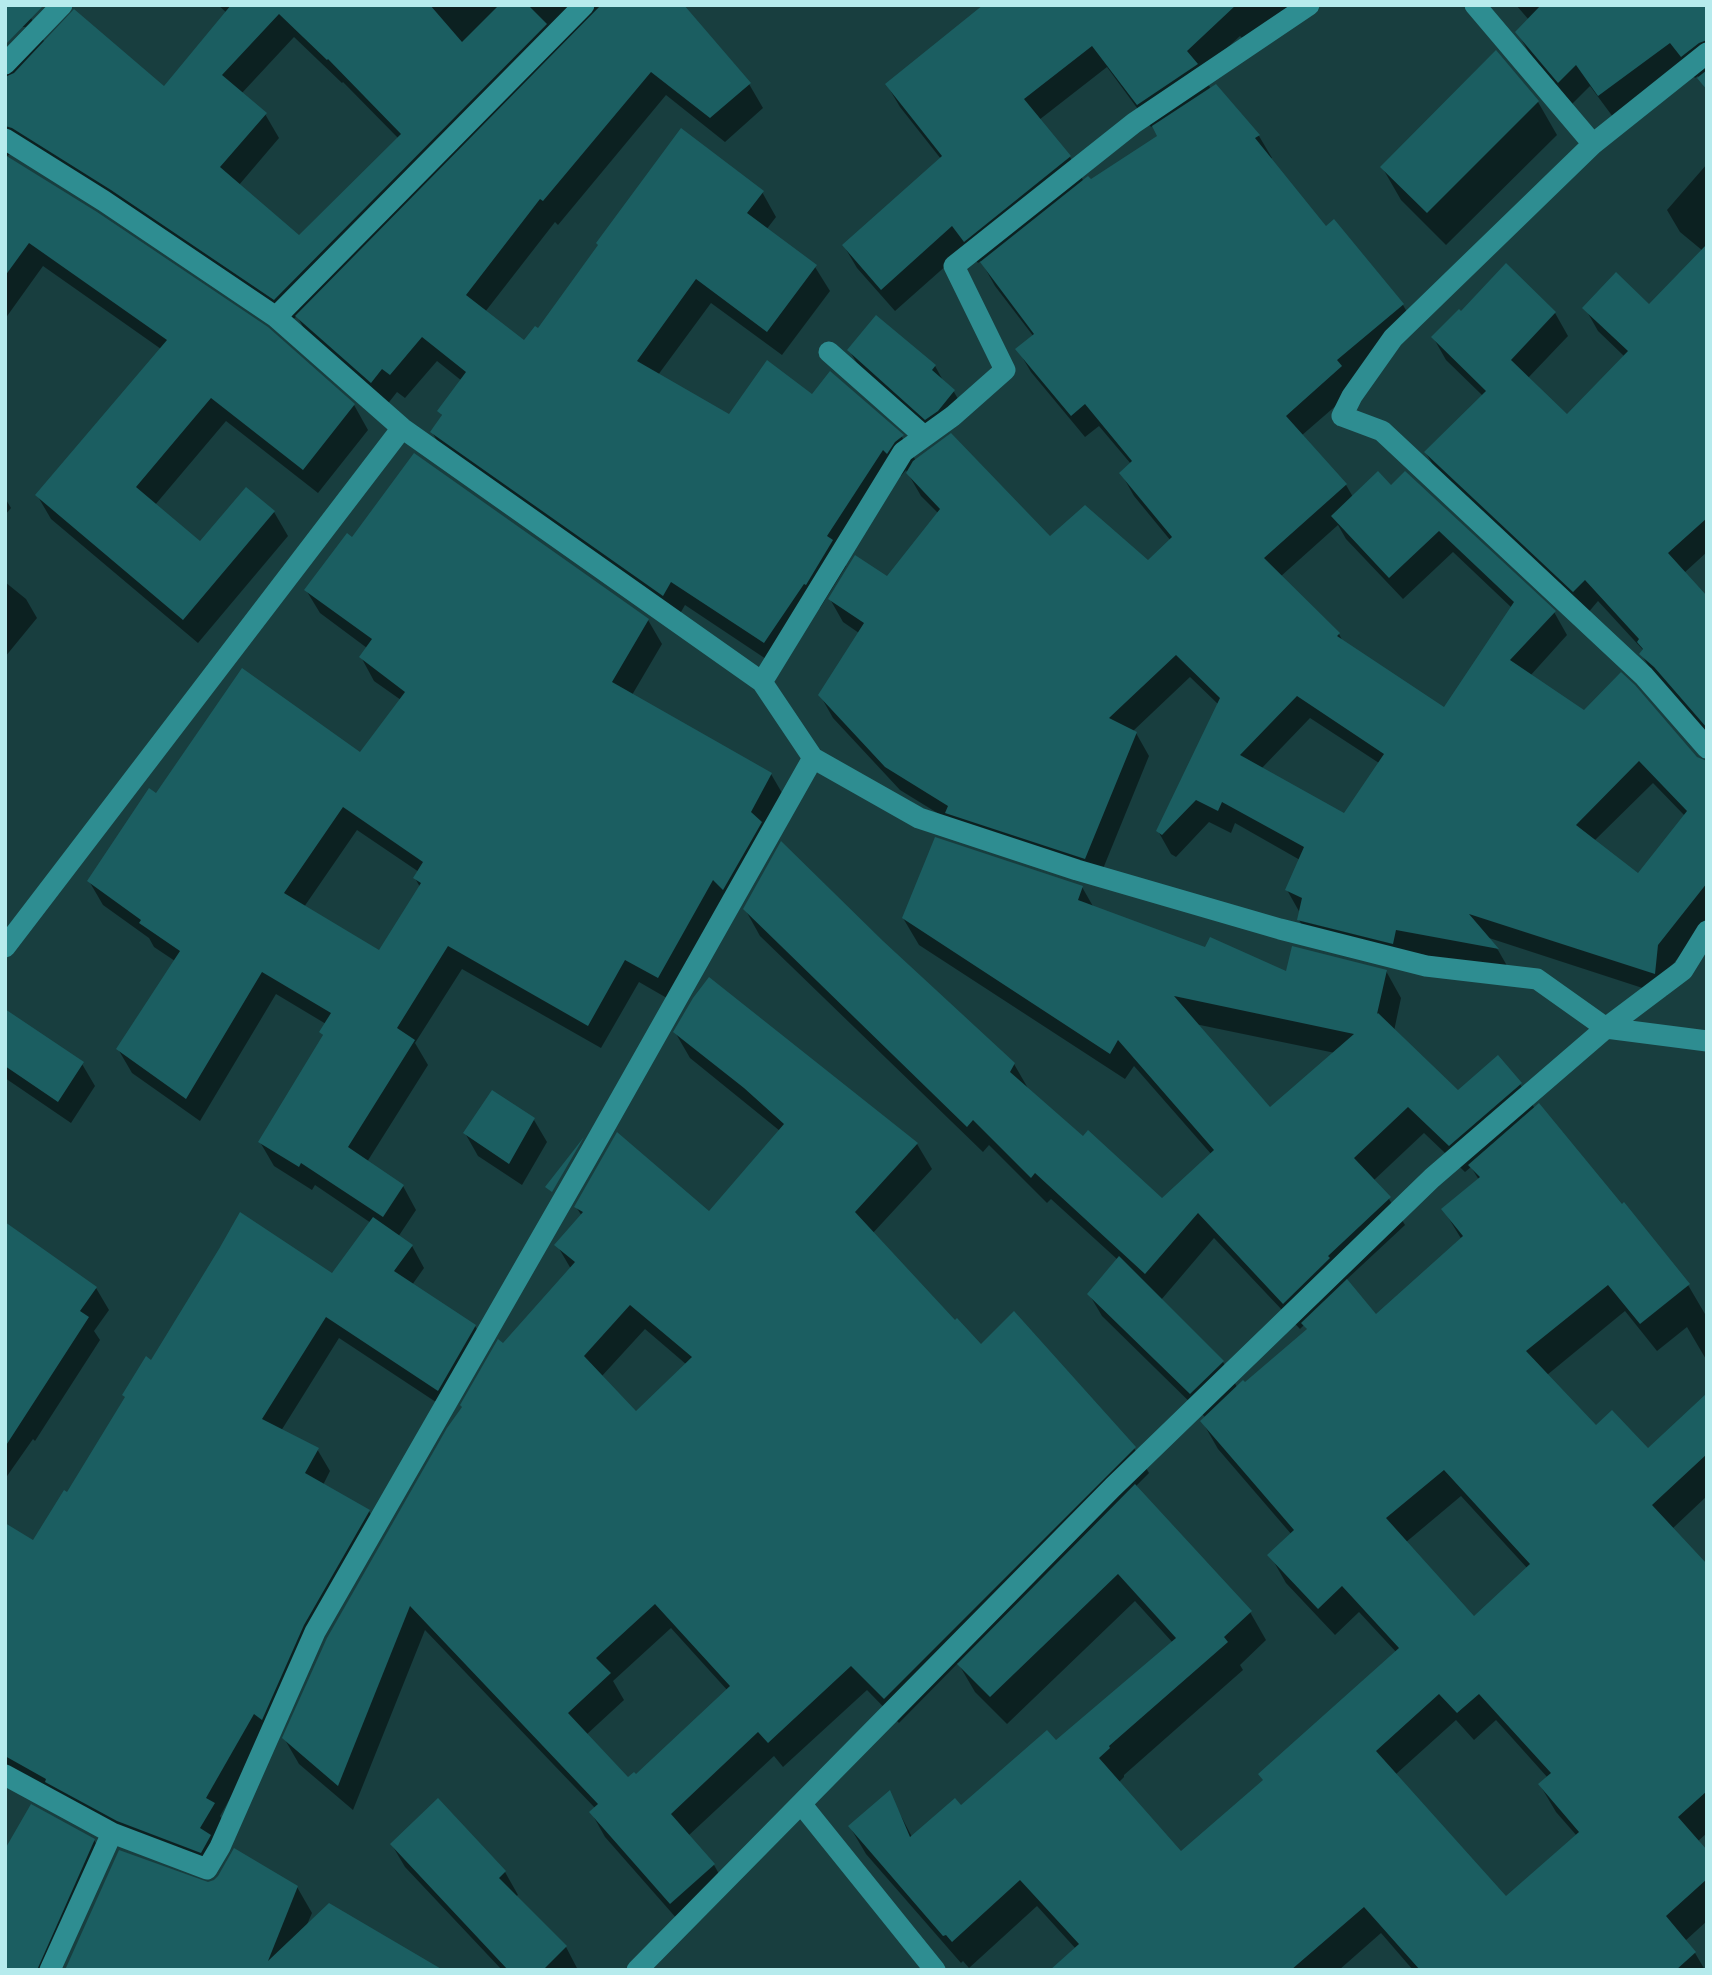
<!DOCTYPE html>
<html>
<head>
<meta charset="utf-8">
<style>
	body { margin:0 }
	#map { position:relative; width:1712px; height:1975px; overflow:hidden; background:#183e3f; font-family:"Alegreya Sans",sans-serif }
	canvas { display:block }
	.frame { position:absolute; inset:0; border:7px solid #b6ebed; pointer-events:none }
</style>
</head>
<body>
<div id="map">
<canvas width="1712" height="1975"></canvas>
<div class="frame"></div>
</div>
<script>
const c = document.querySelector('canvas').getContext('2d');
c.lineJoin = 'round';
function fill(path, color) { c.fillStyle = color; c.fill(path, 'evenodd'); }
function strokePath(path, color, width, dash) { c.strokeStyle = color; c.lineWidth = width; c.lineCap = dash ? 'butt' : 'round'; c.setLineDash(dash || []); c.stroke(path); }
const shadow = new Path2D(`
	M218,5H682L749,84L763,108L725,142L666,95L558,225L555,222L485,312L524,343L538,330L762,192L776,217L766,230L815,267L830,291L782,355L711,303L658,375L730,417L812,397L831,373L902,437L916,461L1050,539L1148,563L1171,541L1134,496L1121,473L1131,464L1099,426L1085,437L1031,372L1018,350L1034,337L995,286L981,261L978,263L966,248L895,311L857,268L844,246L941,159L900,107L887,85L986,5H1317L1249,44L1240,36L1201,72L1211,89L1215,86L1259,136L1272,158L1270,159L1326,228L1334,222L1403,305L1416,328L1354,390L1301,436L1346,485L1353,497L1391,488L1554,612L1567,635L1530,676L1584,713L1707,763V921L1670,968L1667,996L1486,937L1498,950L1510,971L1409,952L1312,942L1299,920L1300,913L1287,890L1300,860L1235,823L1231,833L1209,822L1176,857L1171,854L1158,831L1219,705L1190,677L1132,732L1136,733L1149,756L1098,881L952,822L900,790L833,718L820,695L859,633L843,622L830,599L888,578L939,514L921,496L906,470L901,476L897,473L842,559L846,566L820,608L819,607L778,667L685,605L677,619L446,456L432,432L443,417L439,411L462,381L437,361L405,398L397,392L386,406L311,341L297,316L289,323L14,151L6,157L354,405L368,430L318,493L226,421L155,505L200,544L274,512L288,536L198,643L51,519L37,495L161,349L43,266L5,319V49L26,27H21L31,18L45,43L164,89L227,13ZM294,37L342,83L343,82L399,139L299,237L239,185L279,138L265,114L241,94ZM1107,67L1151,127L1154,125L1160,136L1090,182H1084L1070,157L1039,120ZM1338,525L1346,539L1403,599L1453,552L1512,608L1444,709L1343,642L1339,634L1280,577ZM1310,718L1379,763L1344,816L1261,769ZM1653,783L1685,816L1639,875L1594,841Z
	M1516,5H1707V91L1698,76L1695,78L1684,64L1613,117L1590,86L1572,104L1530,54L1517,32L1529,20Z
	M1496,53L1538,102L1557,135L1446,245L1401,200L1382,167Z
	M1707,164V552L1684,573L1707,598V733L1655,676L1641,654L1644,651L1598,601L1587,614L1439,475L1426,453L1483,396L1446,360L1433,337L1555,313L1568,336L1528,378L1567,416L1625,357L1598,331L1585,308L1649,307L1703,251L1680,232L1667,210Z
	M849,350L935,366L945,384L954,392L965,411L938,439L861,370Z
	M5,498L11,508L5,515Z
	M352,539L648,620L662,644L632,695L771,774L785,798L672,1001L639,982L601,1048L462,969L415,1043L428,1065L367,1162L403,1186L416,1210L398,1237L412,1246L424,1268L412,1285L475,1326L488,1348L451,1412L339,1338L281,1431L317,1449L330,1471L323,1485L369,1511L381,1533L220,1816L226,1826L214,1874L5,1770V1525L33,1543L68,1494L152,1362L333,1275L371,1223L315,1185L312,1190L274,1166L260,1142L324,1037L321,1032L326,1024L276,994L200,1121L132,1073L118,1049L175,961L154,947L149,938L103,905L89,881L156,795L360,754L401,700L374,681L361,657L367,648L320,613L306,590ZM357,830L419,872L415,878L420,887L379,952L304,907Z
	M5,582L26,599L37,618L5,657Z
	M1082,887L1094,908L1206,950L1288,974L1386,971L1401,998L1394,1031L1457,1092L1520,1084L1535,1109L1688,1285L1705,1314L1707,1312V1361L1687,1327L1657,1351L1625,1311L1547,1375L1596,1427L1648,1451L1707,1396V1496L1672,1529L1707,1567V1833L1697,1842L1707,1853V1921L1685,1941L1695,1953L1705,1970H1413L1381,1933L1339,1970H1052L1076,1949L1037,1906L969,1968L963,1961L961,1963L866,1854L850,1827L889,1793L912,1837L961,1807L1056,1742L1173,1643L1135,1601L1007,1724L975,1692L958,1663L899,1723L867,1690L783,1767L774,1756L688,1836L714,1865L728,1890L685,1928L605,1837L591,1812L595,1808L425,1630L353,1810L299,1764L284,1738L504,1345L571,1269L557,1245L582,1216L576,1207L709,1213L780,1131L690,1058L675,1032L709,980L917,1144L932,1169L872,1234L955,1323L981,1346L1134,1448L1149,1473L1135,1487L1250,1612L1266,1640L1240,1665L1243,1670L1124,1775V1777L1118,1783L1181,1854L1264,1781L1397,1653L1359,1612L1335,1635L1286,1583L1270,1555L1292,1535L1218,1449L1202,1421L1206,1418L1102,1316L1089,1294L1118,1260L1051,1199L1047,1203L989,1145L983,1152L760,936L745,909L881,943L1014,1064L1029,1090L1083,1138L1162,1201L1212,1155L1134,1066L1125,1079L919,945L903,918ZM1195,1024L1335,1053L1270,1110ZM1424,1133L1465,1172L1471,1167L1479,1180L1443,1209L1462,1240L1376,1317L1346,1280L1405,1225L1389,1199L1373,1181ZM1214,1238L1300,1329L1304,1325L1308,1330L1245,1385L1237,1387L1223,1362L1161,1300ZM645,1329L687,1365L636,1413L601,1377ZM1461,1496L1528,1569L1474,1618L1405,1543ZM671,1628L728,1691L636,1777L628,1779L586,1735L624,1700L613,1681ZM1456,1720L1474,1740L1496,1720L1548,1778L1540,1785L1556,1812L1577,1836L1506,1898L1395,1775Z
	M5,1011L82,1064L95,1086L71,1123L5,1078Z
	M534,1120L547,1142L522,1185L478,1156L465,1133Z
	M96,1288L109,1310L94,1331L100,1340L35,1441L33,1439L5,1479V1361Z
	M438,1801L505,1872L518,1895L515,1897L566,1947L578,1970H502L405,1867L392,1845Z
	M94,1840L107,1862L58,1970H5V1844L9,1846Z
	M208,1884L297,1887L312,1913L306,1927L440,1970H106Z`);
const building = new Path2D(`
	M5,5H44L5,45Z
	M231,5H430L462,42L499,5H528L547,24L274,300L111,190L12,128L5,126V77L14,73L74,9L164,86ZM279,14L327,60L328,59L401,134L299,235L220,167L267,113L222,75Z
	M601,5H684L751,83L710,118L651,72L543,201L540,199L466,295L524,340L535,326L538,328L598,245L596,243L681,128L764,191L747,213L817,265L767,332L696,279L637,361L729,414L767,360L812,394L830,371L904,435L895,442L887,454L883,450L827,536L833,540L806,585L804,584L764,643L671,582L663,596L430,432L442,415L437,411L466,372L422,337L390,375L382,369L371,383L295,316Z
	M983,5H1236L1187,51L1198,64L1137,105L1092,46L1024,99L1071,156L964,242L952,226L881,290L842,245L942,156L885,84Z
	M1541,5H1707V40L1699,43L1681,57L1670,43L1598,96L1576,65L1558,83L1515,32Z
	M1496,50L1539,101L1427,213L1380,167Z
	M1707,70V90L1697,78Z
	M1216,84L1260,135L1255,138L1326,226L1334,219L1404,304L1337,360L1342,366L1286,416L1347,484L1264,558L1340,633L1337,636L1444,707L1514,602L1439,531L1389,578L1331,516L1378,471L1391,485L1405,471L1556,611L1510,660L1584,710L1621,672L1635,685L1697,757L1707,761V883L1658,945L1655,974L1469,914L1499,949L1396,930L1393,944L1297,920L1302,898L1285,890L1304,847L1222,802L1218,811L1196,800L1162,835L1156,831L1220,698L1176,655L1109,718L1137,732L1085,859L945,813L948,806L885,767L818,695L864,623L828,599L855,555L887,576L940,509L906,473L913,461L951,433L1050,536L1085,505L1148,560L1172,537L1119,473L1132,461L1085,404L1071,416L1015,349L1034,334L980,262L1088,176L1091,179L1157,136L1152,126ZM1297,696L1384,754L1344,813L1240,755ZM1639,761L1687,811L1638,873L1576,825Z
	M5,155L97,212L268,327L355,404L303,470L211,398L136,487L200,541L246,487L275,511L183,620L35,495L167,340L29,243L5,276Z
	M1707,244V518L1668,553L1707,596V728L1654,667L1639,654L1643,649L1637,642L1639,639L1585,580L1573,592L1424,452L1486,391L1431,337L1459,309L1461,311L1506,263L1556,312L1511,360L1567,414L1628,351L1582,308L1616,272L1649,304Z
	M876,315L936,365L932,370L955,390L938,411L925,420L847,350Z
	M414,453L649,619L612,682L772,773L751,812L762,822L723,890L713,880L658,978L625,960L588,1026L448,946L397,1028L415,1040L348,1147L404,1185L383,1217L301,1163L299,1167L258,1142L323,1035L319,1032L331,1013L262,972L186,1099L116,1049L180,951L139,923L141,920L87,881L149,788L156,793L242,668L360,752L405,692L359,657L372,639L304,590L347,533L352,537ZM343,807L423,862L413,878L421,883L379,950L284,893Z
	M935,837L1083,886L1078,900L1205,947L1210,937L1286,971L1292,946L1387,970L1377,1014L1378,1013L1458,1090L1498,1055L1522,1083L1449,1146L1408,1107L1354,1158L1391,1197L1328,1256L1330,1258L1283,1304L1198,1213L1145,1274L1035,1173L1031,1178L973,1120L967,1127L743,909L781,841L883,941L1015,1063L1010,1072L1083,1136L1088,1130L1162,1198L1214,1150L1118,1040L1110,1054L902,918ZM1174,996L1354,1034L1270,1107Z
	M709,977L918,1143L855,1212L955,1320L957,1318L981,1344L1014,1311L1136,1447L884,1699L851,1666L768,1743L758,1732L671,1814L715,1864L670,1904L589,1812L598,1804L410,1606L338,1786L282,1738L327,1638L447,1428L462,1407L460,1405L498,1339L503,1343L575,1262L554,1245L583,1212L574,1207L617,1132L709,1211L784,1124L744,1088L673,1032L693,998ZM630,1305L692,1357L636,1411L584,1356ZM655,1604L730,1686L636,1774L634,1772L628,1777L568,1713L611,1673L596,1658Z
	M5,1009L84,1062L58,1102L5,1066Z
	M492,1090L535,1118L509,1164L463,1133Z
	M1539,1103L1622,1204L1624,1202L1690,1284L1640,1324L1608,1285L1526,1351L1596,1425L1612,1410L1648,1448L1707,1393V1454L1652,1505L1707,1564V1791L1678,1817L1707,1850V1879L1666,1916L1696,1952L1676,1970H1420L1364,1907L1291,1970H1050L1079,1944L1020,1880L952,1942L946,1935L943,1936L848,1826L890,1790L910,1837L955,1798L961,1805L1047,1730L1056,1740L1176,1638L1118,1574L990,1697L957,1664L1135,1484L1252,1611L1224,1637L1228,1642L1109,1746L1110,1748L1099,1758L1181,1851L1263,1780L1258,1774L1399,1648L1342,1586L1318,1609L1267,1555L1294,1530L1200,1421L1243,1380L1245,1382L1307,1329L1301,1323L1347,1279L1376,1314L1463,1236L1441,1209L1480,1177L1468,1165ZM1444,1470L1530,1564L1474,1616L1386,1518ZM1439,1694L1457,1713L1479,1694L1551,1773L1538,1784L1579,1832L1506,1896L1376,1751Z
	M584,1137L552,1192L545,1187Z
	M240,1212L332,1273L373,1217L413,1245L394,1271L476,1325L438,1391L326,1317L262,1419L319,1448L305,1473L370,1510L304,1625L262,1720L254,1714L206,1798L215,1803L200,1828L211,1835L201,1853L117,1821L45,1782L46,1779L5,1756V1523L33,1540L64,1490L67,1492L125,1397L122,1395L146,1356L151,1360L219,1249Z
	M5,1222L97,1287L80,1311L89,1317L5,1447Z
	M1119,1256L1224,1361L1190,1394L1087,1294Z
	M438,1798L506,1871L499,1878L567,1946L543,1970H508L390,1844Z
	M31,1804L95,1839L37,1970H5V1849Z
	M234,1848L298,1886L268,1961L329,1903L443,1970H65L119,1850L208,1882L214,1880L218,1876Z`);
const minor = new Path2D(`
	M1475,5L1593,144
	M1707,53L1593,144L1393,338L1352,396L1342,416L1382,431L1644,676L1707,748
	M5,64L62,5
	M5,139L104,201L276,317L402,428L762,682L813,758L919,818L1077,870L1280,929L1426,966L1537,979L1606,1028L1707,1041
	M276,317L584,5
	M829,352L924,436
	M762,682L903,452L953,416L1005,370L954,266L1134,123L1309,5
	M5,947L402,428
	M5,1775L112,1833L207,1869L220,1847L315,1632L587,1158L813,758
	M802,1805L935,1970
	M50,1970L112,1833
	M637,1970L1113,1487L1432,1178L1606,1028L1683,970L1707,931`);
fill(shadow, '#0007');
fill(building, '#1b5e61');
strokePath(minor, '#2e8d91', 21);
</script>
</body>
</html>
